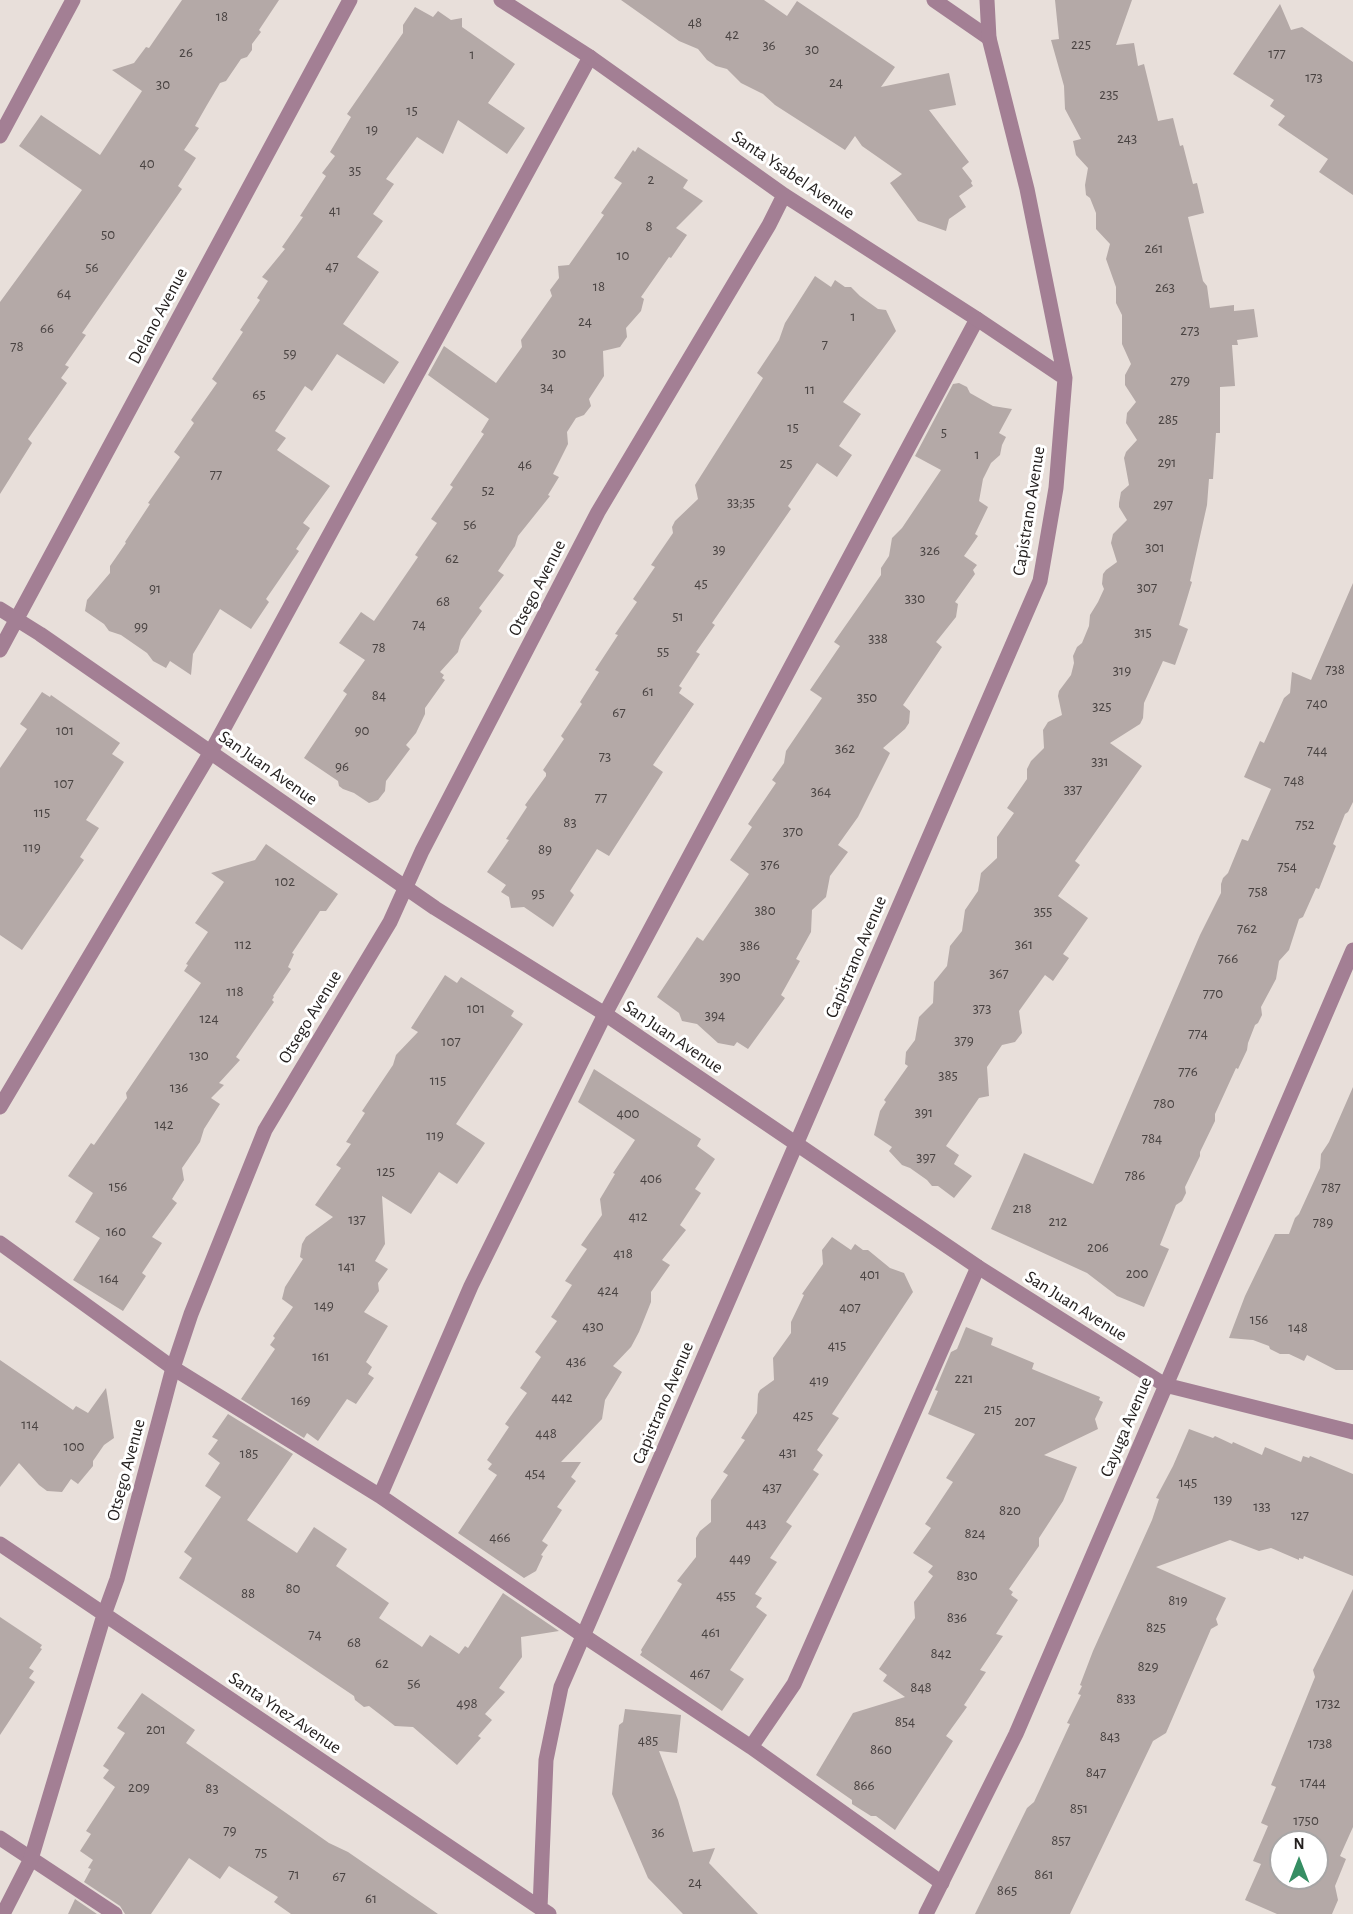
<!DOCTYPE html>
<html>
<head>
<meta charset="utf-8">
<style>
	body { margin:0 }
	#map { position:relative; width:1353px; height:1914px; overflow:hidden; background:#e8dfda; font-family:"Alegreya Sans",sans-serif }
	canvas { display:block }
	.north { position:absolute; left:1269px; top:1830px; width:60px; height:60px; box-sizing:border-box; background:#fff; border:2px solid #a8a6a6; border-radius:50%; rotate:0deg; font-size:16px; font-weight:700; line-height:24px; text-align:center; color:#252120 }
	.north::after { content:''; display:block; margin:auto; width:21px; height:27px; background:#368e63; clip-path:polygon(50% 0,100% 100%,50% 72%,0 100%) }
</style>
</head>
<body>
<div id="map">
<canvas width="1353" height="1914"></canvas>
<div class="north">N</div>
</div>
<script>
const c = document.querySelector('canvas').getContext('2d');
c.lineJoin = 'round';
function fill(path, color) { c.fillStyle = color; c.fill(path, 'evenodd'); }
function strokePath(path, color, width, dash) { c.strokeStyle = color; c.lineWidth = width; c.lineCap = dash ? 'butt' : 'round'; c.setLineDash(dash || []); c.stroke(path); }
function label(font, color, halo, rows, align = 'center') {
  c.font = font + ' "Alegreya Sans",sans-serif'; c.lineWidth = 6; c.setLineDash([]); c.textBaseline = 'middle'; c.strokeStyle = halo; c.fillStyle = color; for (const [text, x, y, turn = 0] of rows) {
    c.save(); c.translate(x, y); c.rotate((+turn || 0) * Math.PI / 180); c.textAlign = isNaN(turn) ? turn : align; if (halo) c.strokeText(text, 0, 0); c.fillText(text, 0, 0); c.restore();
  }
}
const building = new Path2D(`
	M182,0H279L259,30L261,32L252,44V50L247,57L241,59L226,81L220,83L207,105L195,126L199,128L184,150L196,158L178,186L182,189L82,333L86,335L65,365L69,367L61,378L67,383L28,439L32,443L0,494V302L82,190L19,146L41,115L100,155L142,91L112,70L134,63L146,47L149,48Z
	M621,0H764L787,16L797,1L895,67L881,87L949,73L956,105L929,110L969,162L962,168L972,181L971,183L973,186L959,196L966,207L949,219L946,231L918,221L890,183L902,174L862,146L855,136L845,150L775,105L763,94L741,83L727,69L716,66L707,60L698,49L679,41Z
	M1055,0H1132L1116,45L1134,43L1138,66L1144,64L1158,121L1173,118L1180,146L1183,145L1193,184L1197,183L1204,213L1188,217L1203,281L1207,286L1210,308L1234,305V311L1254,309L1258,337L1237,340L1238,345H1232L1235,386L1220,387V433H1216L1213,479H1209L1207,505L1190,581L1192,582L1179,625L1188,629L1175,665L1163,661L1144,703L1143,718L1140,724L1110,743L1142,766L1075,861L1080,865L1058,896L1088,918L1063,954L1069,958L1053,981L1045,975L1042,979L1019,1011L1022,1033L1015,1042L1002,1045L987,1067L989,1096L979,1098L946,1146L959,1155L954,1164L972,1176L954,1198L938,1186H932L927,1180L910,1168L902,1165L889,1151L892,1147L874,1135L880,1111L886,1102L884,1100L908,1066L905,1064L906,1052L915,1040L919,1017L933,1003L934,982L947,966L950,946L962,931L965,910L978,891L981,873L997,858V837L1014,813L1007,808L1027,779V769L1031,761L1044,748L1043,730L1048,722L1062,715L1058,696L1059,691L1071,675L1074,663L1073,656L1077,647L1082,643L1089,626L1090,615L1098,602L1104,589L1102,584L1103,574L1106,570L1117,562L1111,543L1113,534L1127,520L1119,507V503L1121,492L1129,485L1124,458L1126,452L1137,440L1126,423L1127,413L1136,402L1125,385V375L1131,364L1122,344V315L1116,303V287L1106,259L1110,244L1096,229V213L1090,198L1086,195L1085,185L1088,168L1076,155L1073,141L1081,139L1065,109L1064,86L1051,40L1059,39Z
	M1280,4L1291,30L1302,27L1353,62V195L1319,172L1328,159L1278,125L1285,116L1270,106L1274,100L1233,74Z
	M415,7L433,17L438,11L451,20L462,18V27L515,64L488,103L525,128L507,154L458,120L443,154L417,137L386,179L394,184L373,214L383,221L357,257L379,272L343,324L399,362L384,384L337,354L312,391L305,386L275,431L286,438L277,450L330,486L303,523L310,528L296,549L299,551L266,599L269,602L251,629L220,609L193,654L191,675L170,661L166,668L153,661L147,653L121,635L109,631L104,624L85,611L87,600L110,573V566L126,543L125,542L150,504L148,503L180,457L174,452L194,423L191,420L217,383L212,379L243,332L240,330L260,300L257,298L268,281L262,277L285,249L282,247L303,217L300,216L326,176L322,173L335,156L330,152L351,117L347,114L403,33V25Z
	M638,147L688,180L683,188L703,201L676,228L687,235L671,258L669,257L641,297L644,299L641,311L626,328L627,337L620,347L603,351L604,376L589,399L591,406L584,415L576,418L567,432L568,444L553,474L559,477L548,495L550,496L518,536L515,546L498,571L504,575L479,608L482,611L461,640L458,652L440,672L444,675L442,678L445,680L425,708V714L416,733L406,745L410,749L386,781L385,791L378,800L369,803L354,793L343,789L339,786L338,781L304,758L347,694L343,691L365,660L339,643L361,612L374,621L418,557L415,555L437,523L431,519L453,487L450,485L484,434L481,432L489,419L428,375L444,346L496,383L522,347L521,340L552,296L550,290L559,278L558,266L569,265L604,215L601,213L622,183L614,178L633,150L635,152Z
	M815,276L831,287L835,280L845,287H851L860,296L878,309L886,310L896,331L843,402L861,414L839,446L852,455L837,477L817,463L788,506L791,509L712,623L715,625L696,652L700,654L679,686L682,688L679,693L694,704L653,765L663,772L609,856L597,849L570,891L574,895L553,927L524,907L511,908L509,897L501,892L506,885L487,872L509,840L506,839L527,807L525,805L546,776V773L543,770L564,739L561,736L582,704L580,702L599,672L595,670L618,635L615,634L637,602L633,599L655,567L651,565L673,533L672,527L675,521L698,499L695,485L763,378L757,373L779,340L785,323Z
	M959,383L967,387L970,393L993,406L1012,409L999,433L1006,437L1002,445L1000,455L991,463L983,479L979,501L988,507L975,534L978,536L964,556L977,565L973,570L975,574L955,602L958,604L956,617L936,642L942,647L903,705L910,711L909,723L905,729L883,748L890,753L858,817L838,845L848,852L830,876L826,897L812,910L811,932L796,959L800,961L781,995L785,998L748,1049L737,1042L734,1046L718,1043L697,1024L682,1021L679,1013L657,997L697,937L703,941L749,874L730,860L752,827L748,824L776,783L772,780L784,763L786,751L822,698L810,690L840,646L834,642L881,575V568L889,556L892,538L902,528L941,470L915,456L953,384Z
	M1353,583V802L1348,812L1345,814L1333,844L1336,846L1319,889L1316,888L1303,917L1299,919L1289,950L1279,961L1276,979L1261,1007L1262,1015L1258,1023L1255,1025L1248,1043L1247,1050L1238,1069L1236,1068L1215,1114V1121L1200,1152V1156L1185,1187L1186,1193L1182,1201L1176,1205L1160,1245L1169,1249L1144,1307L1117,1296L1087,1273L991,1229L1024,1153L1093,1184L1200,935L1221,893V884L1223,878L1228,873L1242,839L1248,841L1271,789L1244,777L1260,741L1264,743L1284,698L1290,693L1292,672L1311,680Z
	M42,692L50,697L51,695L120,743L112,754L124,762L86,820L99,828L80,857L84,860L22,950L0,935V768L27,729L20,724Z
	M266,844L338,894L326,911H320L292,953L294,954L288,967L291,969L273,996L274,997L272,1000L274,1002L236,1057L240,1060L219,1083L224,1085L211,1098L220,1104L204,1129L200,1142L182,1168L184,1180L172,1199L177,1203L152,1237L162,1243L142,1273L146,1276L123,1311L73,1280L100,1238L75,1222L93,1193L68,1176L91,1143L94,1145L127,1098L126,1093L201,983L184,971L188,965L186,964L208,932L195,923L224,882L211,873L255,860Z
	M445,975L457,983L461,977L514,1011L511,1016L523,1024L456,1124L485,1143L457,1184L439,1172L411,1214L382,1196L385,1244L375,1261L388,1269L378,1283L379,1291L364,1312L388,1326L366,1362L372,1367L368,1374L374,1378L356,1404L347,1399L318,1441L307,1433L304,1438L241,1399L275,1349L270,1345L275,1338L273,1336L293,1307L282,1299L285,1287L303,1259L300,1257L302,1244L306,1237L333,1217L315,1205L341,1168L336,1165L351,1144L346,1142L365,1113L362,1111L393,1065L396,1055L418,1032L411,1028Z
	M594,1069L701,1139L697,1146L715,1159L695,1189L701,1193L680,1225L686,1230L662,1260L670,1265L651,1292V1302L639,1332L631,1347L613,1366L622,1372L605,1400L602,1419L561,1462H581L571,1477L576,1481L557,1507L562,1510L542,1541L548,1545L541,1555L543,1556L536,1571L524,1578L458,1533L497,1475L488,1469L492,1464L487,1460L509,1427L505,1424L527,1393L520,1388L541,1357L535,1352L557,1321L551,1317L572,1285L565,1281L587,1249L581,1245L602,1215L600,1199L615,1174L613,1173L635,1140L578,1102Z
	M1353,1087V1370H1336L1307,1355L1304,1361L1289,1354H1280L1270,1349L1269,1346L1253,1340L1229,1338L1245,1296L1275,1234H1289L1295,1218L1299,1214L1320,1168L1321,1154L1329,1142Z
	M832,1237L851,1250L855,1244L863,1250H868L890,1268L904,1273L913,1292L832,1414L839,1418L817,1450L823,1455L813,1470L819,1474L786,1522L792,1526L770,1558L777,1562L755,1594L762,1598L756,1607L767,1615L730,1670L744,1679L722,1711L640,1655L642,1652L641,1650L682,1584L677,1581L696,1557V1538L700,1531L711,1522V1500L728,1475L723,1472L745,1440L741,1438L757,1413L758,1394L760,1390L774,1380L773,1358L791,1333V1322L804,1295L802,1294L823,1264L822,1250Z
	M966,1327L993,1338L991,1345L1034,1363L1032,1369L1100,1397L1099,1400L1103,1402L1095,1419L1098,1429L1044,1455L1077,1467L1063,1501L1039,1538V1546L1009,1589L1013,1592L1011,1595L1018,1600L996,1634L1003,1636L980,1670L986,1672L964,1705L967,1707L946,1736L953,1741L895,1830L876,1816H871L852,1804V1800L816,1775L853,1713L905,1697L883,1681L887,1675L879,1669L915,1618L914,1602L933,1576L928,1572L933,1566L913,1553L931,1528L925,1524L953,1482L946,1478L975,1434L928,1414L938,1391L935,1390L951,1352L957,1349Z
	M0,1360L73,1410L76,1406L88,1413L106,1388L114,1438L104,1445L93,1461V1466L78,1484L71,1479L62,1492L47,1491L39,1485L19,1463L0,1487Z
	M228,1414L293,1454L247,1520L297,1553L314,1527L347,1549L336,1566L389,1603L379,1618L422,1647L430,1635L459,1654L465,1646L468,1648L503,1593L559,1631L521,1637L522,1657L499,1688L505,1692L485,1714L492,1720L478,1736L481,1738L457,1765L413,1727L395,1726L369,1706L364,1707L355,1700L354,1696L179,1578L192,1558L184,1552L221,1497L205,1486L220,1463L208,1454L218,1440L212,1437Z
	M1189,1429L1213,1438L1215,1436L1232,1444L1233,1442L1262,1455L1265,1447L1301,1462L1303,1456L1309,1458L1310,1456L1353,1474V1576L1304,1556L1303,1559L1299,1558V1560L1271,1548L1259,1551L1230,1540L1156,1567L1226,1598L1216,1619L1218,1625L1211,1629L1166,1733L1153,1741L1070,1914H975L1027,1808L1034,1802L1070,1724L1067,1723L1081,1695L1078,1694L1082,1686L1080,1685L1093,1651L1152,1520L1159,1499L1156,1498L1173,1466Z
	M1353,1589V1827L1340,1856L1346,1859L1335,1886L1338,1900L1332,1914H1277L1245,1900L1261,1864L1253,1861L1268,1826L1261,1823L1276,1787L1271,1785L1315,1677L1313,1670ZM1281,1842H1317V1878H1281Z
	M0,1617L42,1645L40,1648L42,1649L29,1668L34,1671L29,1678L35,1682L0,1735Z
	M142,1693L195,1730L186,1743L329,1843L348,1852L438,1914H291L274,1902L278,1897L229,1866L220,1879L189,1858L151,1914H125L120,1906L84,1882L91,1869L88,1868L93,1860L80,1851L91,1834L86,1831L115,1787L103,1778L109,1770L103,1766L125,1733L117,1728Z
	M625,1709L681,1715L677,1753L659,1751L678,1800L693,1852L715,1848L709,1863L758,1914H683L648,1878L612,1794L619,1725L623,1722Z
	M75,1899L97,1914H68Z`);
const service = new Path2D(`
	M934,0L989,38
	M0,136L73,0
	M0,1107L212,750L590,57
	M0,1243L173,1368L380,1496L584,1636L751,1747L942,1883
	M380,1496L471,1286L605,1014L977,319
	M751,1747L794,1684L978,1267
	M0,1838L115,1914`);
const minor = new Path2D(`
	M501,0L590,57L784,195L977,319L1065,378
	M0,609L40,634L435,908L605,1014L978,1267L1165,1385L1353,1432
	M0,650L350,0
	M0,1544L549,1914
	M540,1908L546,1760L561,1687L1040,581L1056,488L1065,378L1027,189L989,38L987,0
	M3,1914L31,1859L104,1615L117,1579L173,1368L191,1314L265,1130L390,922L422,851L598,512L769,225L784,195
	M926,1914L1016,1734L1353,950`);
const numberNames = [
	["18",222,16],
	["48",695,22],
	["42",732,34],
	["225",1081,44],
	["36",769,45],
	["30",812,49],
	["26",186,52],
	["177",1277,53],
	["1",472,54],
	["173",1314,77],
	["24",836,82],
	["30",163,84],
	["235",1109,94],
	["15",412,110],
	["19",372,129],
	["243",1127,138],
	["40",147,163],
	["35",355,170],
	["2",651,179],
	["41",335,210],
	["8",649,226],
	["50",108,234],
	["261",1154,248],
	["10",623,255],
	["47",332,266],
	["56",92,267],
	["18",599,286],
	["263",1165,287],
	["64",64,293],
	["1",853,316],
	["24",585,321],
	["66",47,328],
	["273",1190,330],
	["7",825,344],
	["78",17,346],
	["59",290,353],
	["30",559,353],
	["279",1180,380],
	["34",547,387],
	["11",810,389],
	["65",259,394],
	["285",1168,419],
	["15",793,427],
	["5",944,432],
	["1",977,454],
	["291",1167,462],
	["25",786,463],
	["46",525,464],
	["77",216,474],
	["52",488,490],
	["33;35",741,502],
	["297",1163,504],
	["56",470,524],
	["301",1155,547],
	["39",719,549],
	["326",930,550],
	["62",452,558],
	["45",701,583],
	["307",1147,587],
	["91",155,588],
	["330",915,598],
	["68",443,601],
	["51",678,616],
	["74",419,624],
	["99",141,626],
	["315",1143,632],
	["338",878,638],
	["78",379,647],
	["55",663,651],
	["738",1335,669],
	["319",1122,670],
	["61",648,691],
	["84",379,695],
	["350",867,697],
	["740",1317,703],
	["325",1102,706],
	["67",619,712],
	["101",65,730],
	["90",362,730],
	["362",845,748],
	["744",1317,750],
	["73",605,756],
	["331",1100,761],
	["96",342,766],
	["748",1294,780],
	["107",64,783],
	["337",1073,789],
	["364",821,791],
	["77",601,797],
	["115",42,812],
	["83",570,822],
	["752",1305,824],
	["370",793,831],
	["119",32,847],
	["89",545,849],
	["376",770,864],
	["754",1287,866],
	["102",285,881],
	["758",1258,891],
	["95",538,893],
	["380",765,910],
	["355",1043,911],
	["762",1247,928],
	["112",243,944],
	["361",1024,944],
	["386",750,945],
	["766",1228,958],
	["367",999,973],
	["390",730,976],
	["118",235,991],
	["770",1213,993],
	["101",476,1008],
	["373",982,1008],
	["394",715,1015],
	["124",209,1018],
	["774",1198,1033],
	["379",964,1040],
	["107",451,1041],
	["130",199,1055],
	["776",1188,1071],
	["385",948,1075],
	["115",438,1080],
	["136",179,1087],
	["780",1164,1103],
	["391",924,1112],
	["400",628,1113],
	["142",164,1124],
	["119",435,1135],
	["784",1152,1138],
	["397",926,1157],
	["125",386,1171],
	["786",1135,1175],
	["406",651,1178],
	["156",118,1186],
	["787",1331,1187],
	["218",1022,1208],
	["412",638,1216],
	["137",357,1219],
	["212",1058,1221],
	["789",1323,1222],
	["160",116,1231],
	["206",1098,1247],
	["418",623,1253],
	["141",347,1266],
	["200",1137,1273],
	["401",870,1274],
	["164",109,1278],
	["424",608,1290],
	["149",324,1305],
	["407",850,1307],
	["156",1259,1319],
	["430",593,1326],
	["148",1298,1327],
	["415",837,1345],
	["161",321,1356],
	["436",576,1361],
	["221",964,1378],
	["419",819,1380],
	["442",562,1397],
	["169",301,1400],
	["215",993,1409],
	["425",803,1415],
	["207",1025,1421],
	["114",30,1424],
	["448",546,1433],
	["100",74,1446],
	["431",788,1452],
	["185",249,1453],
	["454",535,1473],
	["145",1188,1482],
	["437",772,1487],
	["139",1223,1499],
	["133",1262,1506],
	["820",1010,1510],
	["127",1300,1515],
	["443",756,1523],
	["824",975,1533],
	["466",500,1537],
	["449",740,1558],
	["830",967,1575],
	["80",293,1588],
	["88",248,1593],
	["455",726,1595],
	["819",1178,1600],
	["836",957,1617],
	["825",1156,1627],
	["461",711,1632],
	["74",315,1634],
	["68",354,1642],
	["842",941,1653],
	["62",382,1663],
	["829",1148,1666],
	["467",700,1673],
	["56",414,1683],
	["848",921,1687],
	["833",1126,1698],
	["498",467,1703],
	["1732",1328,1703],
	["854",905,1721],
	["201",156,1729],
	["843",1110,1736],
	["485",648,1740],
	["1738",1320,1743],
	["860",881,1749],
	["847",1096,1772],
	["1744",1313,1782],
	["866",864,1785],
	["209",139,1787],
	["83",212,1788],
	["851",1079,1808],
	["1750",1306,1820],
	["79",230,1830],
	["36",658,1832],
	["857",1061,1840],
	["75",261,1852],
	["71",294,1874],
	["861",1044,1874],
	["67",339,1876],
	["24",695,1882],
	["865",1007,1890],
	["61",371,1898]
];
const streetNames = [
	["Santa Ysabel Avenue",793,175,34],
	["Delano Avenue",158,316,-62],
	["Capistrano Avenue",1029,511,-81],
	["Otsego Avenue",537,588,-63],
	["San Juan Avenue",268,768,35],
	["Capistrano Avenue",856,957,-67],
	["Otsego Avenue",310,1017,-59],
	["San Juan Avenue",673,1037,34],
	["San Juan Avenue",1076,1306,32],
	["Capistrano Avenue",663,1403,-67],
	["Cayuga Avenue",1126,1427,-67],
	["Otsego Avenue",126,1470,-75],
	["Santa Ynez Avenue",285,1713,34]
];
fill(building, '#b4a9a7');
strokePath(service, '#a37f94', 15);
strokePath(minor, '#a37f94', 15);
label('15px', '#494342', null, numberNames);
label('18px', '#252120', '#fff', streetNames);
</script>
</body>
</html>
